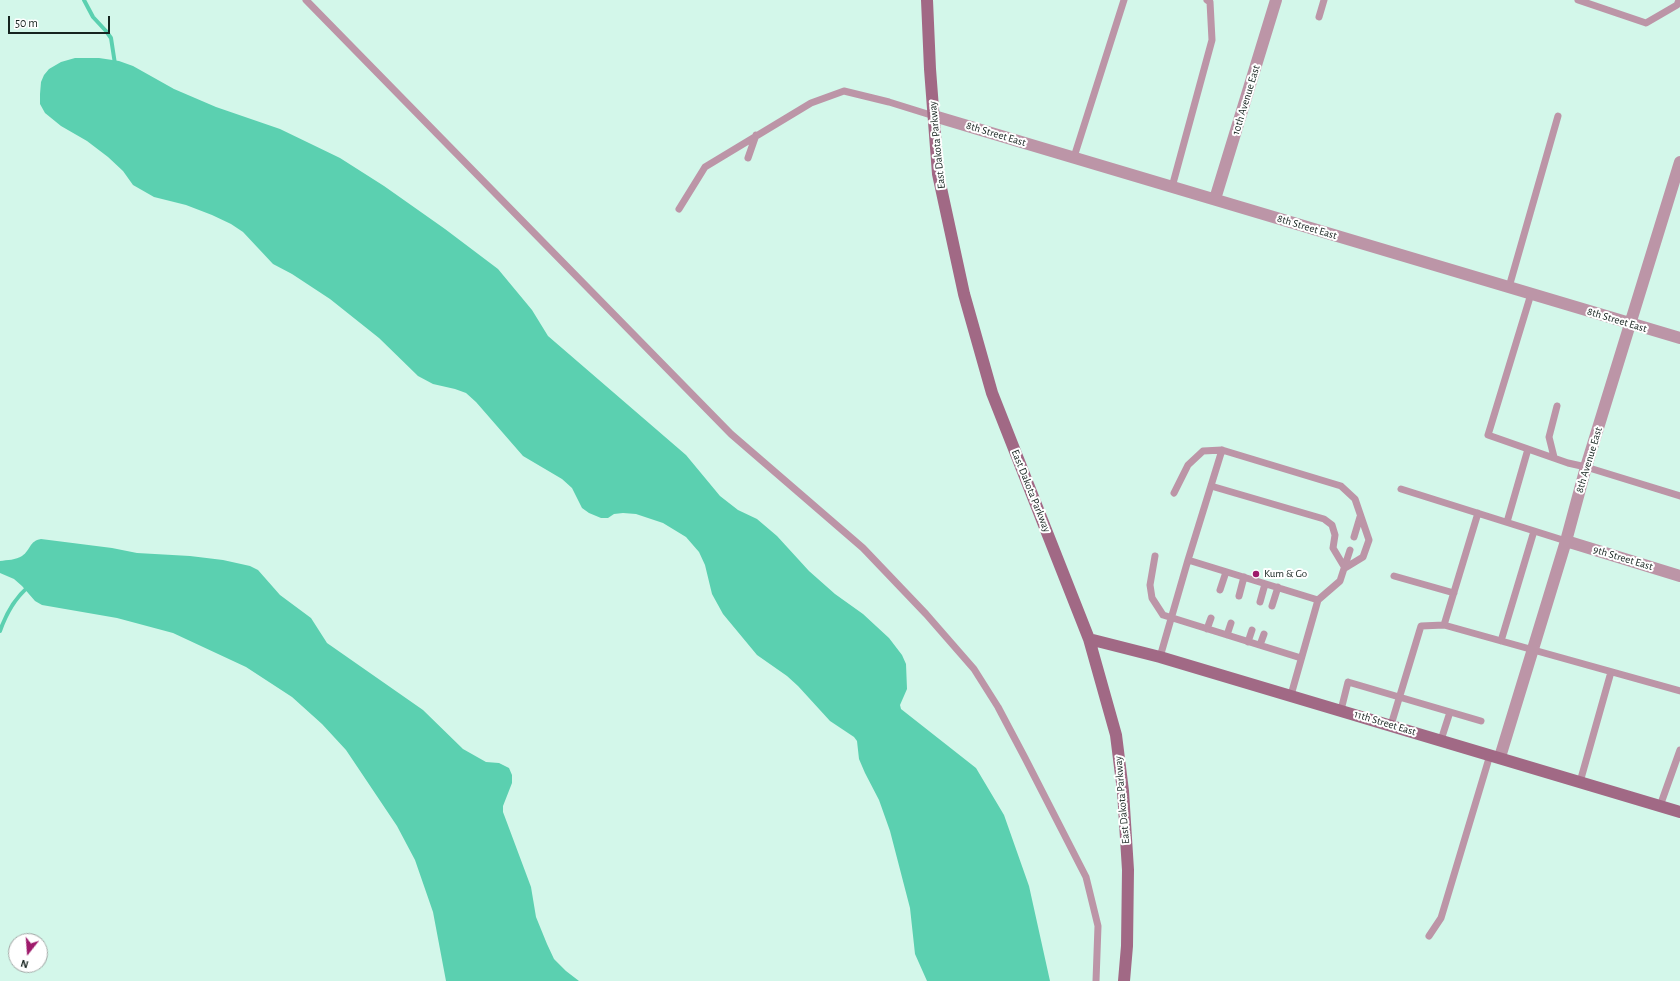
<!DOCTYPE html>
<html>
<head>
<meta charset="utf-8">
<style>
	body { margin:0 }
	#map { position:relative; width:1680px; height:981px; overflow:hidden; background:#d3f7ea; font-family:"Alegreya Sans",sans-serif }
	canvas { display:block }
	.north { position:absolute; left:8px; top:933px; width:40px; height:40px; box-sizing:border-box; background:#fff; border:1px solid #a2a7a5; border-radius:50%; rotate:197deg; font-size:11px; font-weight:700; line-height:16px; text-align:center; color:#16231f }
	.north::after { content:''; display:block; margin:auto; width:14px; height:18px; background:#9e1a6b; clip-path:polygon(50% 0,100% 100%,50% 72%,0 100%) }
	.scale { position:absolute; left:8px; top:16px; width:102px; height:18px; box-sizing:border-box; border:2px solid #16231f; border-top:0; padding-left:5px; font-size:12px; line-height:14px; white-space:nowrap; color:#16231f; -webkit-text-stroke:3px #fff; paint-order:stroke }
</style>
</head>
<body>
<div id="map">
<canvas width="1680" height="981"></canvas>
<div class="north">N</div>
<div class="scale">50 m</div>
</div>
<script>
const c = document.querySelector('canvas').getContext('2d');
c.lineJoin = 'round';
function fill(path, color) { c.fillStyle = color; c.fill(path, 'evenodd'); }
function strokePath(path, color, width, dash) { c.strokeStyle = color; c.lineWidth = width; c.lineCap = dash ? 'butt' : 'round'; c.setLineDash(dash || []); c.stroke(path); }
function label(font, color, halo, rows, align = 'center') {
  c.font = font + ' "Alegreya Sans",sans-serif'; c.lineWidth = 4; c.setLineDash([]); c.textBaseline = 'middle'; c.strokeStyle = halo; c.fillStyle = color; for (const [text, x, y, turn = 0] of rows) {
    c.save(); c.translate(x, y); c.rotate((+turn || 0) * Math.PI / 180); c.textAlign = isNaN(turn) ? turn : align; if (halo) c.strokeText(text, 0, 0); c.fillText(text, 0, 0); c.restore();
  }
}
const water = new Path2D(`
	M75,58H99L119,61L133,66L174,89L216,107L280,129L340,158L384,186L445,229L498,269L532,310L548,336L686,455L720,496L738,510L757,519L777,536L809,571L835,594L863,614L889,638L902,655L906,664L907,689L900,705L901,709L976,768L1004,815L1029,886L1050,981H927L915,954L910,908L890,831L879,800L865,773L859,759L857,741L854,737L830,721L798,686L787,676L757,655L723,614L712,594L705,565L699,552L686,537L663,523L636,514L623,513L614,514L608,518H601L589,513L582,508L572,488L562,479L523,456L476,402L466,393L455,389L433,384L418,376L379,338L330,299L292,274L273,264L243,232L231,224L212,215L186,205L154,197L133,185L123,171L108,157L87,141L61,126L45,113L40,104V94L41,82L44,75L49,69L61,62Z
	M41,539L112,548L137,553L190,556L223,560L250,566L258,570L280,595L311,618L327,643L423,710L463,749L486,762L499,763L509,768L512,775V783L503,806V812L531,887L536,917L547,944L554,959L566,971L579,981H446L433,912L415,860L397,826L346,750L322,724L292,697L246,667L173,633L117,618L42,605L35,601L22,586L14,579L0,573V561C7,560 16,560 22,556C31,550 29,541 41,539Z`);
const stream = new Path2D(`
	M84,0L93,17L106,31L111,38L115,64
	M0,631C6,614 14,599 28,587`);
const lane = new Path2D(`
	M306,0L731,434L863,548L926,614L974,669L998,707L1025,758L1086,877L1098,926L1096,981
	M1578,0L1646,23L1677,5L1679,0
	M1319,17L1324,0
	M1074,157L1124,0
	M748,158L756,135
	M1172,187L1212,40L1210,2L1207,0
	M679,209L705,167L811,103L844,91L889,102L934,116
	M1509,287L1558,116
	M1531,294L1488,435L1568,463L1586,467L1680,496
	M1554,457L1549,437L1557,406
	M1401,489L1566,541
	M1174,493L1188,465L1203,451L1222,450
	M1507,522L1528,449
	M1354,537L1360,517
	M1155,556L1150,585L1152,598L1163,615L1301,658
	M1188,560L1222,450L1341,486L1355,499L1369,540L1363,557L1345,568L1333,548L1335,535L1332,525L1324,519L1211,486
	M1394,576L1454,593
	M1220,590L1226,572
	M1239,596L1244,577
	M1318,600L1340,581L1350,550
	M1260,602L1265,584
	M1272,606L1278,587
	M1444,625L1478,513
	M1207,629L1211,618
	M1227,635L1231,623
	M1501,641L1534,531
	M1248,642L1252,630
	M1260,645L1264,634
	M1160,657L1188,560L1318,600L1291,695
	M1341,710L1348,682L1481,721
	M1391,725L1421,626L1444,625L1680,691
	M1441,740L1450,712
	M1580,782L1611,672
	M1660,806L1680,750
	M1429,936L1441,918L1490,755`);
const street = new Path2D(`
	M934,116L1680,338
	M1215,199L1276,0
	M1566,541L1680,576
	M1500,757L1566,541L1586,467L1680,162`);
const secondary = new Path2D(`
	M927,0L930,69L938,174L964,294L992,393L1089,639L1116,735L1123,791L1128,870L1127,946L1124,981
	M1089,639L1160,657L1680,812`);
const markers = [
	[1256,574,4,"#9e1a6b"]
];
const streetNames = [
	["10th Avenue East",1246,100,-73],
	["8th Street East",996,134,17],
	["East Dakota Parkway",937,145,-96],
	["8th Street East",1307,227,17],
	["8th Street East",1617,320,17],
	["8th Avenue East",1589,460,-73],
	["East Dakota Parkway",1031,491,68],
	["9th Street East",1623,558,17],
	["11th Street East",1385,723,17],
	["East Dakota Parkway",1122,800,-95]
];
const poiNames = [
	["Kum & Go",1264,574]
];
fill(water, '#5bd0b0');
strokePath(stream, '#5bd0b0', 4);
strokePath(lane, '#bc95a7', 7);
strokePath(street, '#bc95a7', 12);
strokePath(secondary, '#a16985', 12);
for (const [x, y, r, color] of markers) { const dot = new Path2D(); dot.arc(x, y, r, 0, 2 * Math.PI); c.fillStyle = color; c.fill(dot); strokePath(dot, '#fff', 1.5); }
label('11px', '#16231f', '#fff', streetNames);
label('11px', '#16231f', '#fff', poiNames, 'left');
</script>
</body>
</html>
